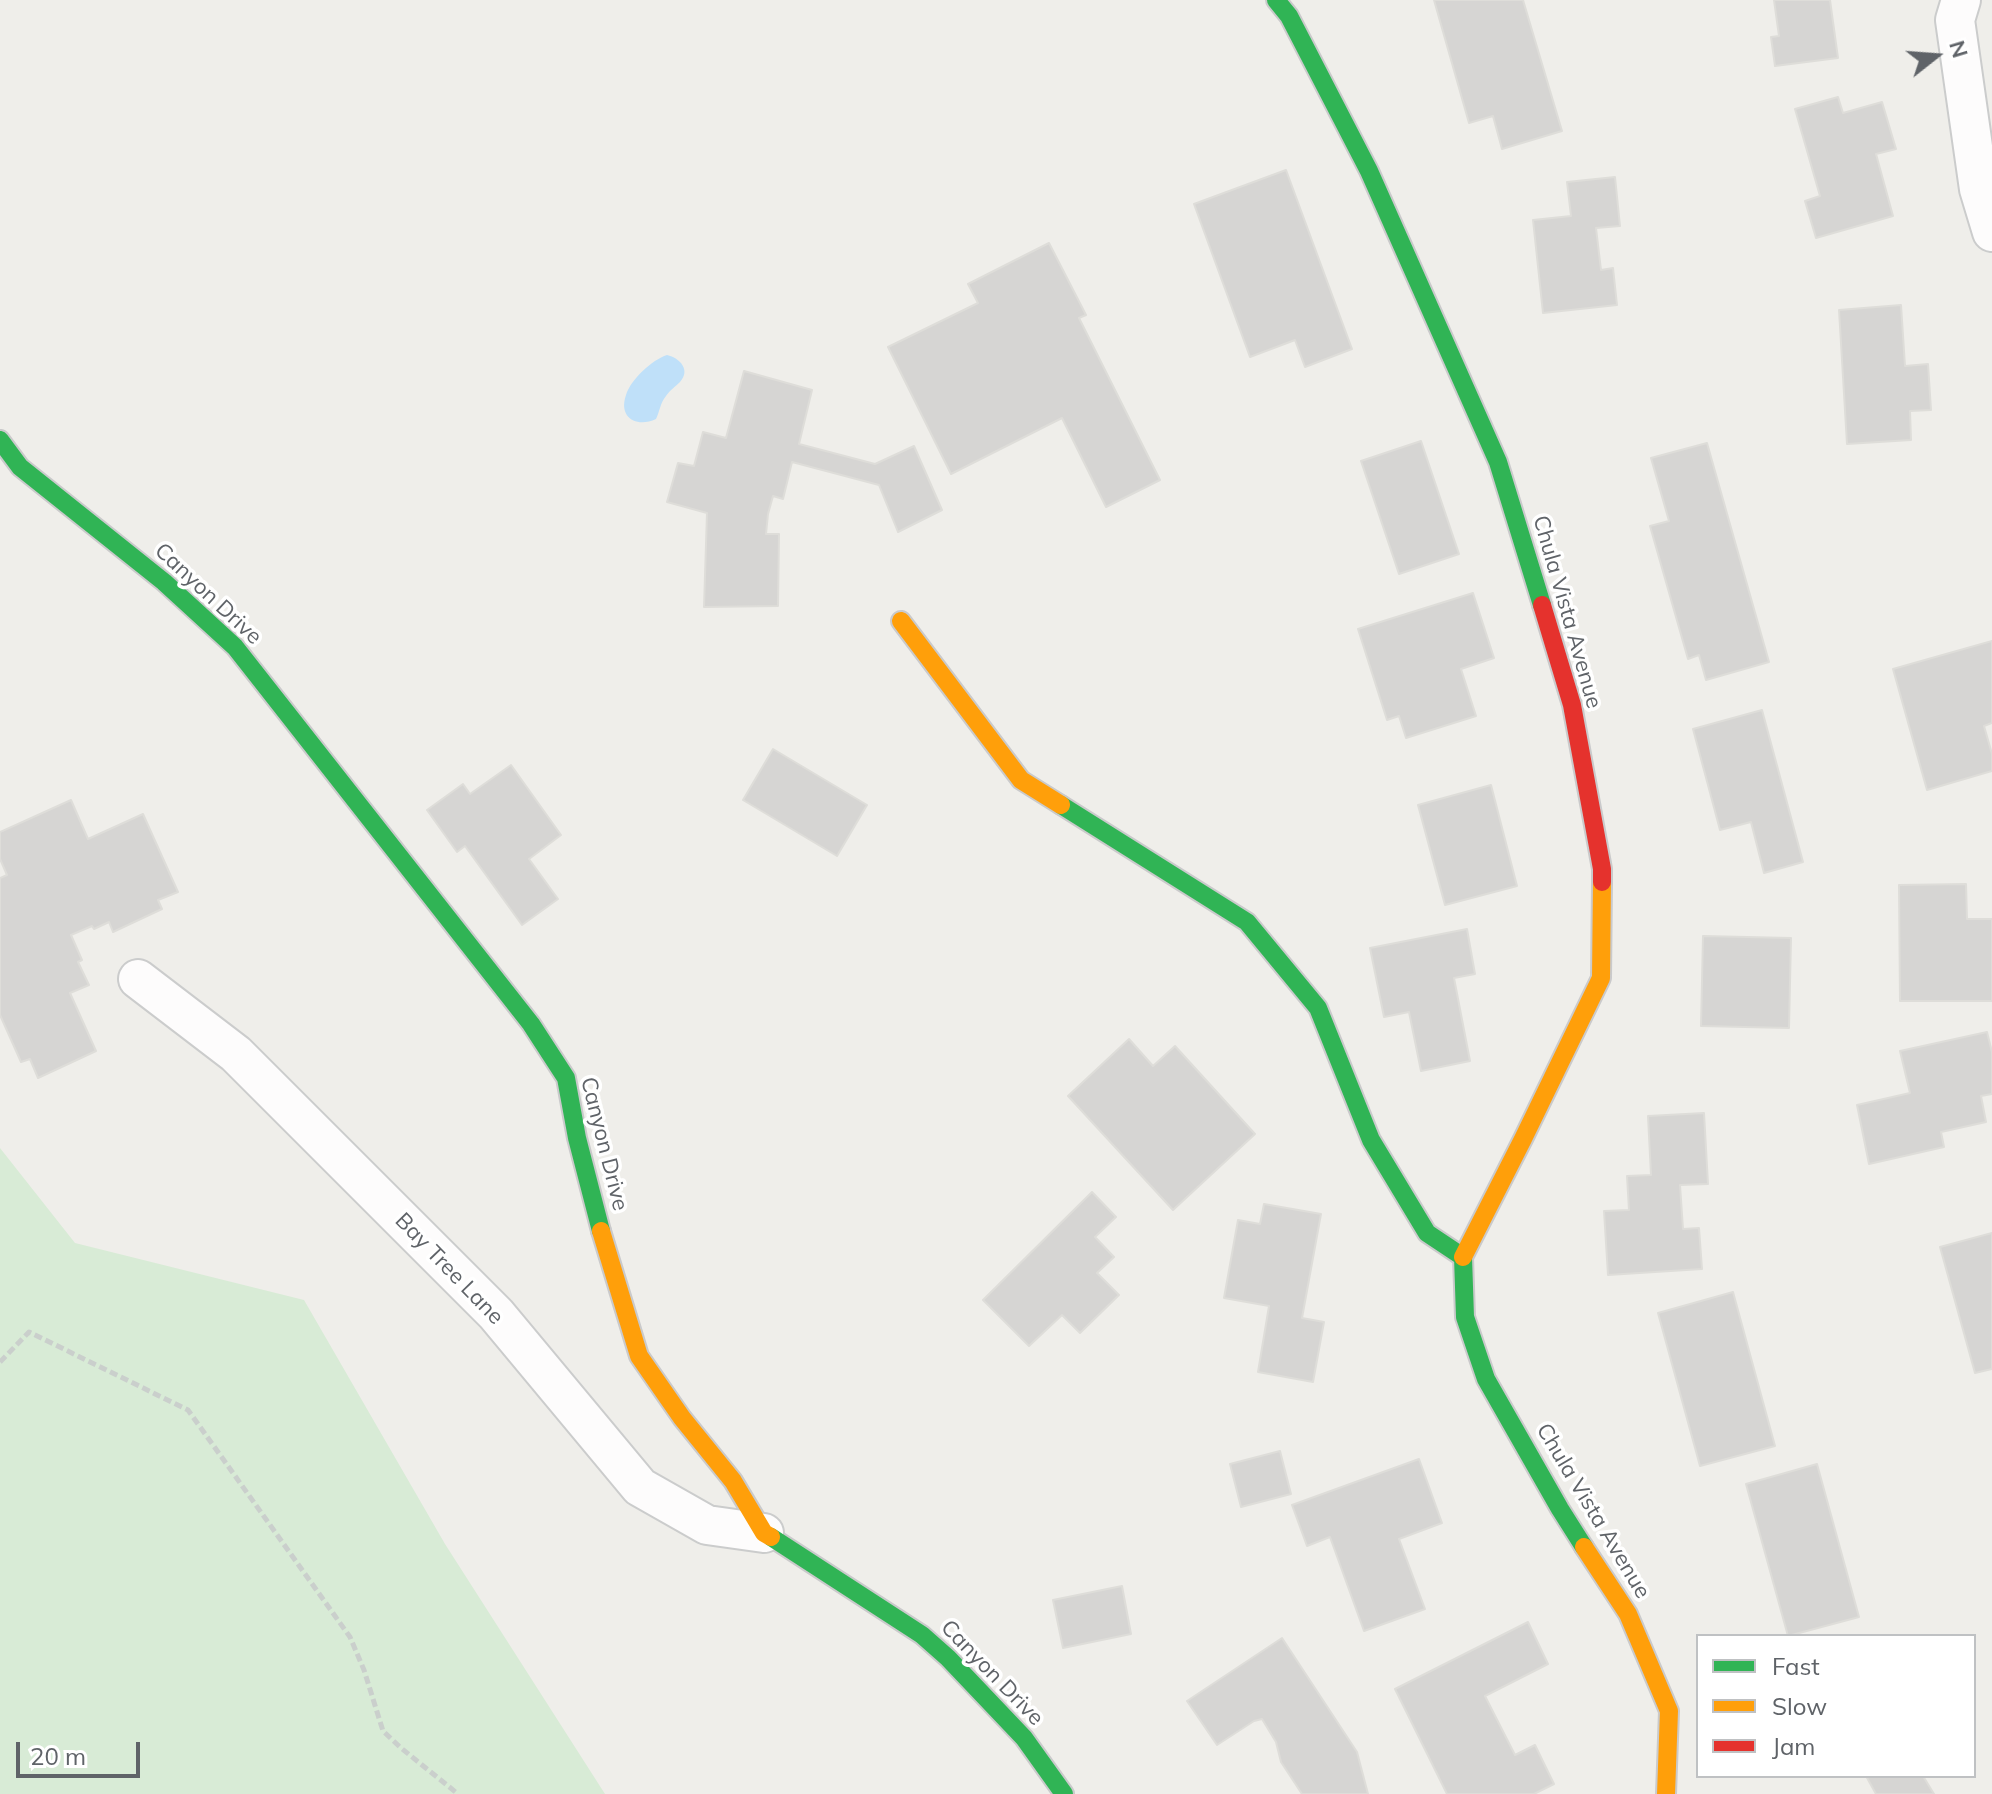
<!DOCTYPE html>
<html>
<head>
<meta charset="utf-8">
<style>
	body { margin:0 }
	#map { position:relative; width:1992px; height:1794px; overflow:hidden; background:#efeeea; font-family:Mulish,sans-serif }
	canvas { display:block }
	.legend { position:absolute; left:1696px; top:1634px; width:280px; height:144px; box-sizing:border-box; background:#fff; border:2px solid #bfc1c3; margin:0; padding:10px 14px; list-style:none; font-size:24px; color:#5f6368 }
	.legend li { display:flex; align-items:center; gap:16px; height:40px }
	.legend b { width:40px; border:2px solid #bfc1c3 }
	.north { position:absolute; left:1896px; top:16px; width:80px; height:80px; -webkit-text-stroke:6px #fff; paint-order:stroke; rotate:73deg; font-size:22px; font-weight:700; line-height:32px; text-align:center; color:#5f6368 }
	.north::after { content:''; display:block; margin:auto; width:28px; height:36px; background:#5f6368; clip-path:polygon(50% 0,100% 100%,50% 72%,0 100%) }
	.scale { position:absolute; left:16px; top:1742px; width:124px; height:36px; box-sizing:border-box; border:4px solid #5f6368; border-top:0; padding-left:10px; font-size:24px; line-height:28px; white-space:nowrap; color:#5f6368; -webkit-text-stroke:6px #fff; paint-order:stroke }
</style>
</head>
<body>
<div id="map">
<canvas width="1992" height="1794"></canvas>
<ul class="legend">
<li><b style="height:10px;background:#30b455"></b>Fast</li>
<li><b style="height:10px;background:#ff9f0a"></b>Slow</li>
<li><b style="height:10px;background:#e5322d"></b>Jam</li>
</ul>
<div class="north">N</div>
<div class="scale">20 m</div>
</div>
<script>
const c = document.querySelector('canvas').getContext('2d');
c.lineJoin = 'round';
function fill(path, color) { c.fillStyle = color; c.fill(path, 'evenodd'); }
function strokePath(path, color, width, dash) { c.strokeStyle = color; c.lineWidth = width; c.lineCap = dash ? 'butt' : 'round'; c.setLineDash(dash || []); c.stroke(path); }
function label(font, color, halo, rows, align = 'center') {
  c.font = font + ' Mulish,sans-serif'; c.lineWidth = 7; c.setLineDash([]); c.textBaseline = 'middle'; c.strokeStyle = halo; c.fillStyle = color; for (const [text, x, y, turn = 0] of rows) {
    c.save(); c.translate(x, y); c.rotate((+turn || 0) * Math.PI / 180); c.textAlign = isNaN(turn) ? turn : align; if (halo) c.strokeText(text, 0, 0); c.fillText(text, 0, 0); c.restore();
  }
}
const green = new Path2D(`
	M0,1148L75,1243L304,1300L445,1544L605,1794H0Z`);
const water = new Path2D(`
	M667,355C680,358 691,370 680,382C675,387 670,390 666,396C660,403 660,411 656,419C637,428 618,418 626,395C631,379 652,360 667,355Z`);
const building = new Path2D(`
	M1434,0H1523L1562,131L1502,149L1493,116L1469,123Z
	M1774,0H1830L1838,58L1775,66L1771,37L1779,36Z
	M1838,97L1843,113L1882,102L1896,149L1876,154L1893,216L1816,238L1805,201L1820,196L1795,109Z
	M1286,170L1352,349L1305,367L1295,340L1250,357L1194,204Z
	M1615,177L1620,226L1596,228L1601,270L1613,268L1617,305L1543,313L1533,220L1571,216L1567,182Z
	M1049,243L1086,315L1079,318L1160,480L1106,507L1062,418L951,474L888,347L978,303L968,284Z
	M1901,305L1905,366L1928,364L1931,410L1910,411L1911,440L1847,444L1839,310Z
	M744,371L812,390L799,444L875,464L914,446L942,510L898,532L879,485L792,462L783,499L773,496L768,514L766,534H779L778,606L704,607L707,513L667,502L678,463L694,466L703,432L726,438Z
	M1421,441L1459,554L1399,574L1361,461Z
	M1707,443L1769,662L1706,680L1699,655L1688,659L1650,526L1669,521L1651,458Z
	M1473,593L1494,658L1461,669L1476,716L1406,738L1399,716L1387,720L1358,629Z
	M1992,641V723L1984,726L1992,754V771L1927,790L1893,669Z
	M1762,710L1803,862L1764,873L1751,822L1720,830L1693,729Z
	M773,749L867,805L837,856L743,800Z
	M511,765L561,835L529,859L558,899L522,925L465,846L457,852L427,810L463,784L470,794Z
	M1491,785L1517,886L1445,905L1418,805Z
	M71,800L88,839L143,814L178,892L158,900L162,909L113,932L109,922L94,929L92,926L71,935L82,960L78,962L89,985L70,993L96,1051L38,1078L30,1059L21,1062L0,1015V878L7,875L0,859V832Z
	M1966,884L1967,919H1992V1001H1900L1899,885Z
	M1467,929L1475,974L1454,978L1470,1061L1421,1071L1409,1012L1384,1017L1370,948Z
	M1703,936L1791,938L1789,1028L1701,1026Z
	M1987,1032L1992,1052V1094L1981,1096L1986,1122L1941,1132L1944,1147L1869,1164L1857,1105L1910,1093L1900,1051Z
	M1129,1039L1153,1066L1175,1046L1255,1134L1173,1210L1068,1096Z
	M1704,1113L1708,1184L1680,1185L1683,1229L1699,1228L1702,1269L1608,1275L1604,1211L1629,1210L1627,1176L1651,1175L1648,1116Z
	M1092,1192L1116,1217L1095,1237L1114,1257L1097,1273L1119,1295L1080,1333L1062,1315L1029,1346L983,1300Z
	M1264,1204L1321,1214L1302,1318L1324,1322L1313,1382L1258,1372L1269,1306L1224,1298L1238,1220L1260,1224Z
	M1992,1233V1369L1975,1373L1940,1247Z
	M1733,1292L1775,1446L1700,1466L1658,1313Z
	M1280,1451L1291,1494L1241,1507L1230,1464Z
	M1419,1459L1442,1523L1399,1539L1425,1609L1364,1631L1330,1537L1307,1546L1292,1505Z
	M1817,1464L1859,1617L1788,1636L1746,1484Z
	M1122,1586L1131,1634L1063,1648L1053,1600Z
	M1528,1622L1548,1664L1485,1696L1515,1755L1535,1745L1554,1784L1534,1794H1447L1395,1689Z
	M1282,1638L1357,1752L1368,1794H1302L1281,1762L1276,1742L1262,1719L1254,1721L1217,1745L1187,1701Z
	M1866,1776H1923L1934,1794H1876Z`);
const path = new Path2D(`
	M0,1362L29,1332L188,1410L350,1637L364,1670L383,1731L401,1748L458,1794`);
const street = new Path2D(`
	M1961,0L1955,20L1979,189L1992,232
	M138,979L236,1054L496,1314L640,1487L707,1525L764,1533`);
const fast = new Path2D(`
	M1276,0L1289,16L1369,171L1498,462L1542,605
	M0,440L20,467L164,582L235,647L531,1024L566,1078L577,1138L601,1231
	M1061,805L1247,922L1318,1008L1371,1140L1427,1233L1463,1257L1465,1317L1486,1379L1560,1509L1584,1547
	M771,1537L922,1635L948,1658L1024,1738L1064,1794`);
const slow = new Path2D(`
	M901,621L1021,780L1061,805
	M601,1231L639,1356L682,1418L733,1481L764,1533L771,1537
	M1463,1257L1523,1139L1601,978L1602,882
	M1584,1547L1628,1614L1669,1711L1666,1794`);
const jam = new Path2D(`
	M1542,605L1572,705L1602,869V882`);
const streetNames = [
	["Canyon Drive",208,594,43],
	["Chula Vista Avenue",1567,612,74],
	["Canyon Drive",604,1144,76],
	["Bay Tree Lane",449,1269,46],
	["Chula Vista Avenue",1593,1511,59],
	["Canyon Drive",992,1673,46]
];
fill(green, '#d8ebd6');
fill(water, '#bfe0f9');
fill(building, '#d6d5d3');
strokePath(building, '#deddd9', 2);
strokePath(street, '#cbcccc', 42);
strokePath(fast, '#cacacb', 22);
strokePath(slow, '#cacacb', 22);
strokePath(jam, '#cacacb', 22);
strokePath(path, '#cacfcc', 5, [8, 4]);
strokePath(street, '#fdfcfc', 38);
strokePath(fast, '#30b455', 18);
strokePath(slow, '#ff9f0a', 18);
strokePath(jam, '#e5322d', 18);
label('22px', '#5f6368', '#fff', streetNames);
</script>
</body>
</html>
